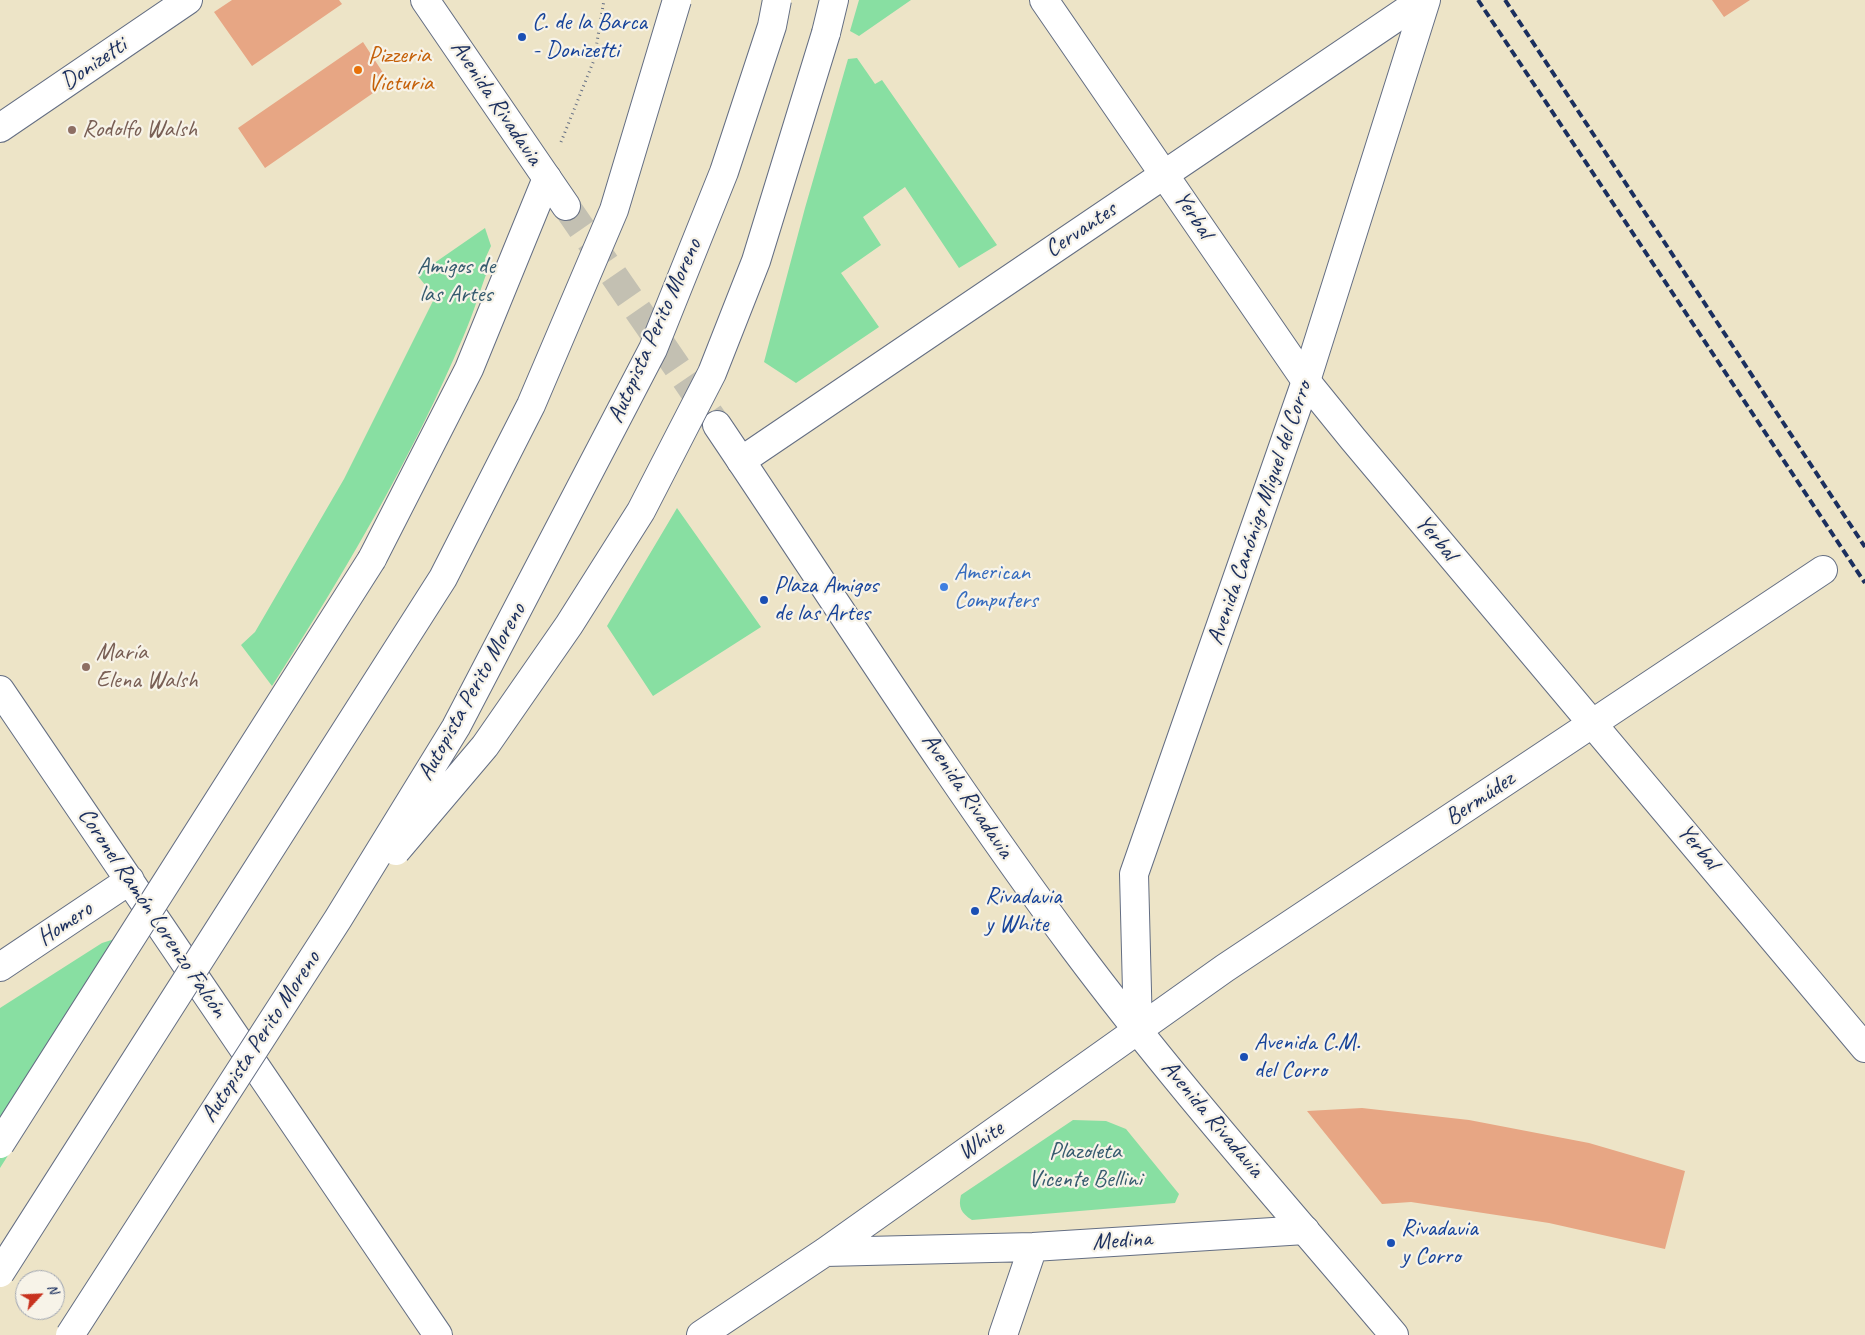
<!DOCTYPE html>
<html>
<head>
<meta charset="utf-8">
<style>
	body { margin:0 }
	#map { position:relative; width:1865px; height:1335px; overflow:hidden; background:#ede4c7; font-family:Caveat,sans-serif }
	canvas { display:block }
	.north { position:absolute; left:15px; top:1270px; width:50px; height:50px; box-sizing:border-box; background:#f7f3e8; border:1px solid #9fa5b1; border-radius:50%; rotate:65deg; font-size:14px; font-weight:700; line-height:20px; text-align:center; color:#1b2f5e }
	.north::after { content:''; display:block; margin:auto; width:18px; height:22px; background:#c8321e; clip-path:polygon(50% 0,100% 100%,50% 72%,0 100%) }
</style>
</head>
<body>
<div id="map">
<canvas width="1865" height="1335"></canvas>
<div class="north">N</div>
</div>
<script>
const c = document.querySelector('canvas').getContext('2d');
c.lineJoin = 'round';
function fill(path, color) { c.fillStyle = color; c.fill(path, 'evenodd'); }
function strokePath(path, color, width, dash) { c.strokeStyle = color; c.lineWidth = width; c.lineCap = dash ? 'butt' : 'round'; c.setLineDash(dash || []); c.stroke(path); }
function label(font, color, halo, rows, align = 'center') {
  c.font = font + ' Caveat,sans-serif'; c.lineWidth = 4.5; c.setLineDash([]); c.textBaseline = 'middle'; c.strokeStyle = halo; c.fillStyle = color; for (const [text, x, y, turn = 0] of rows) {
    c.save(); c.translate(x, y); c.rotate((+turn || 0) * Math.PI / 180); c.textAlign = isNaN(turn) ? turn : align; if (halo) c.strokeText(text, 0, 0); c.fillText(text, 0, 0); c.restore();
  }
}
const green = new Path2D(`
	M859,0H911L859,36L850,31Z
	M857,58L875,84L882,80L997,245L959,268L905,187L863,217L881,245L841,273L879,327L796,383L764,362L805,208L848,59Z
	M485,228L491,246L485,259L490,264C481,287 474,312 464,335C412,458 344,574 272,686L241,645L255,632L344,479L435,297L417,275Z
	M677,508L761,627L653,696L607,626Z
	M121,937L134,957L0,1168V1008L102,943Z
	M1073,1120L1106,1121L1126,1129L1179,1194L1175,1203L972,1220C961,1213 958,1207 961,1195Z`);
const building = new Path2D(`
	M232,0H339L342,4L252,66L214,12Z
	M1712,0H1750L1724,17Z
	M363,42L389,82L265,168L238,128Z
	M1362,1108L1469,1120L1589,1143L1685,1171L1665,1249L1549,1223L1411,1202L1382,1204L1307,1111Z`);
const primaryTunnel = new Path2D(`
	M566,206L717,425`);
const path = new Path2D(`
	M561,142L594,60L604,0`);
const minor = new Path2D(`
	M1044,0L1306,381L1353,439L1865,1048
	M0,128L188,0
	M741,461L1422,0
	M0,690L438,1335
	M0,967L130,880
	M825,1252L1033,1247L1305,1230
	M701,1335L825,1252L1225,968L1823,570
	M1003,1335L1033,1247`);
const tertiary = new Path2D(`
	M1138,1030L1134,874L1306,381L1426,0`);
const primary = new Path2D(`
	M425,0L566,206
	M717,425C835,600 948,779 1074,948C1174,1082 1286,1207 1394,1335`);
const motorway = new Path2D(`
	M826,33L834,0
	M372,559L469,369L547,178`);
const rail = new Path2D(`
	M1478,0L1865,583
	M1505,0L1865,547`);
const motorwayBridge = new Path2D(`
	M396,851L485,746L569,625L641,511L712,373L756,261L826,33
	M0,1144L372,559
	M0,1273L443,578L531,405L614,210L677,0
	M70,1335L338,919L456,727L653,349L724,172L772,26L777,0`);
const markers = [
	[522,37,5,"#1a4fb4"],
	[358,70,5,"#e8710a"],
	[72,130,5,"#8d6e63"],
	[944,587,5,"#3f7fe0"],
	[764,600,5,"#1a4fb4"],
	[86,667,5,"#8d6e63"],
	[975,911,5,"#1a4fb4"],
	[1244,1057,5,"#1a4fb4"],
	[1391,1243,5,"#1a4fb4"]
];
const transitNames = [
	["C. de la Barca",532,23],
	["- Donizetti",532,51],
	["Plaza Amigos",774,586],
	["de las Artes",774,614],
	["Rivadavia",985,897],
	["y White",985,925],
	["Avenida C.M.",1254,1043],
	["del Corro",1254,1071],
	["Rivadavia",1401,1229],
	["y Corro",1401,1257]
];
const foodNames = [
	["Pizzeria",368,56],
	["Victuria",368,84]
];
const streetNames = [
	["Donizetti",94,64,-34],
	["Avenida Rivadavia",496,103,56],
	["Yerbal",1193,215,56],
	["Cervantes",1081,230,-34],
	["Autopista Perito Moreno",655,331,-66],
	["Avenida Canónigo Miguel del Corro",1260,513,-71],
	["Yerbal",1436,538,50],
	["Autopista Perito Moreno",472,692,-61],
	["Avenida Rivadavia",967,796,56],
	["Bermúdez",1480,799,-34],
	["Yerbal",1698,847,50],
	["Coronel Ramón Lorenzo Falcón",152,913,56],
	["Homero",65,924,-34],
	["Autopista Perito Moreno",261,1037,-57],
	["Avenida Rivadavia",1212,1119,50],
	["White",981,1141,-35],
	["Medina",1122,1241,-4]
];
const educationNames = [
	["Rodolfo Walsh",82,130],
	["María",96,653],
	["Elena Walsh",96,681]
];
const parkNames = [
	["Amigos de",456,267],
	["las Artes",456,295],
	["Plazoleta",1085,1152],
	["Vicente Bellini",1085,1180]
];
const shopNames = [
	["American",954,573],
	["Computers",954,601]
];
fill(green, '#88dfa2');
fill(building, '#e7a684');
strokePath(primaryTunnel, '#c3c0b2', 28, [28, 14]);
strokePath(minor, '#646e83', 30);
strokePath(tertiary, '#646e83', 30);
strokePath(primary, '#646e83', 30);
strokePath(motorway, '#646e83', 30);
strokePath(path, '#646e83', 3, [1, 4]);
strokePath(minor, '#fff', 28);
strokePath(tertiary, '#fff', 28);
strokePath(primary, '#fff', 28);
strokePath(motorway, '#fff', 28);
strokePath(rail, '#1b2f5e', 4, [8, 4]);
strokePath(motorwayBridge, '#646e83', 30, []);
strokePath(motorwayBridge, '#fff', 28);
for (const [x, y, r, color] of markers) { const dot = new Path2D(); dot.arc(x, y, r, 0, 2 * Math.PI); c.fillStyle = color; c.fill(dot); strokePath(dot, '#f7f3e8', 2); }
label('24px', '#164399', '#f7f3e8', transitNames, 'left');
label('24px', '#c56008', '#f7f3e8', foodNames, 'left');
label('24px', '#1b2f5e', '#f7f3e8', streetNames);
label('24px', '#785e54', '#f7f3e8', educationNames, 'left');
label('24px', '#365b6f', '#f7f3e8', parkNames);
label('24px', '#366cbe', '#f7f3e8', shopNames, 'left');
</script>
</body>
</html>
